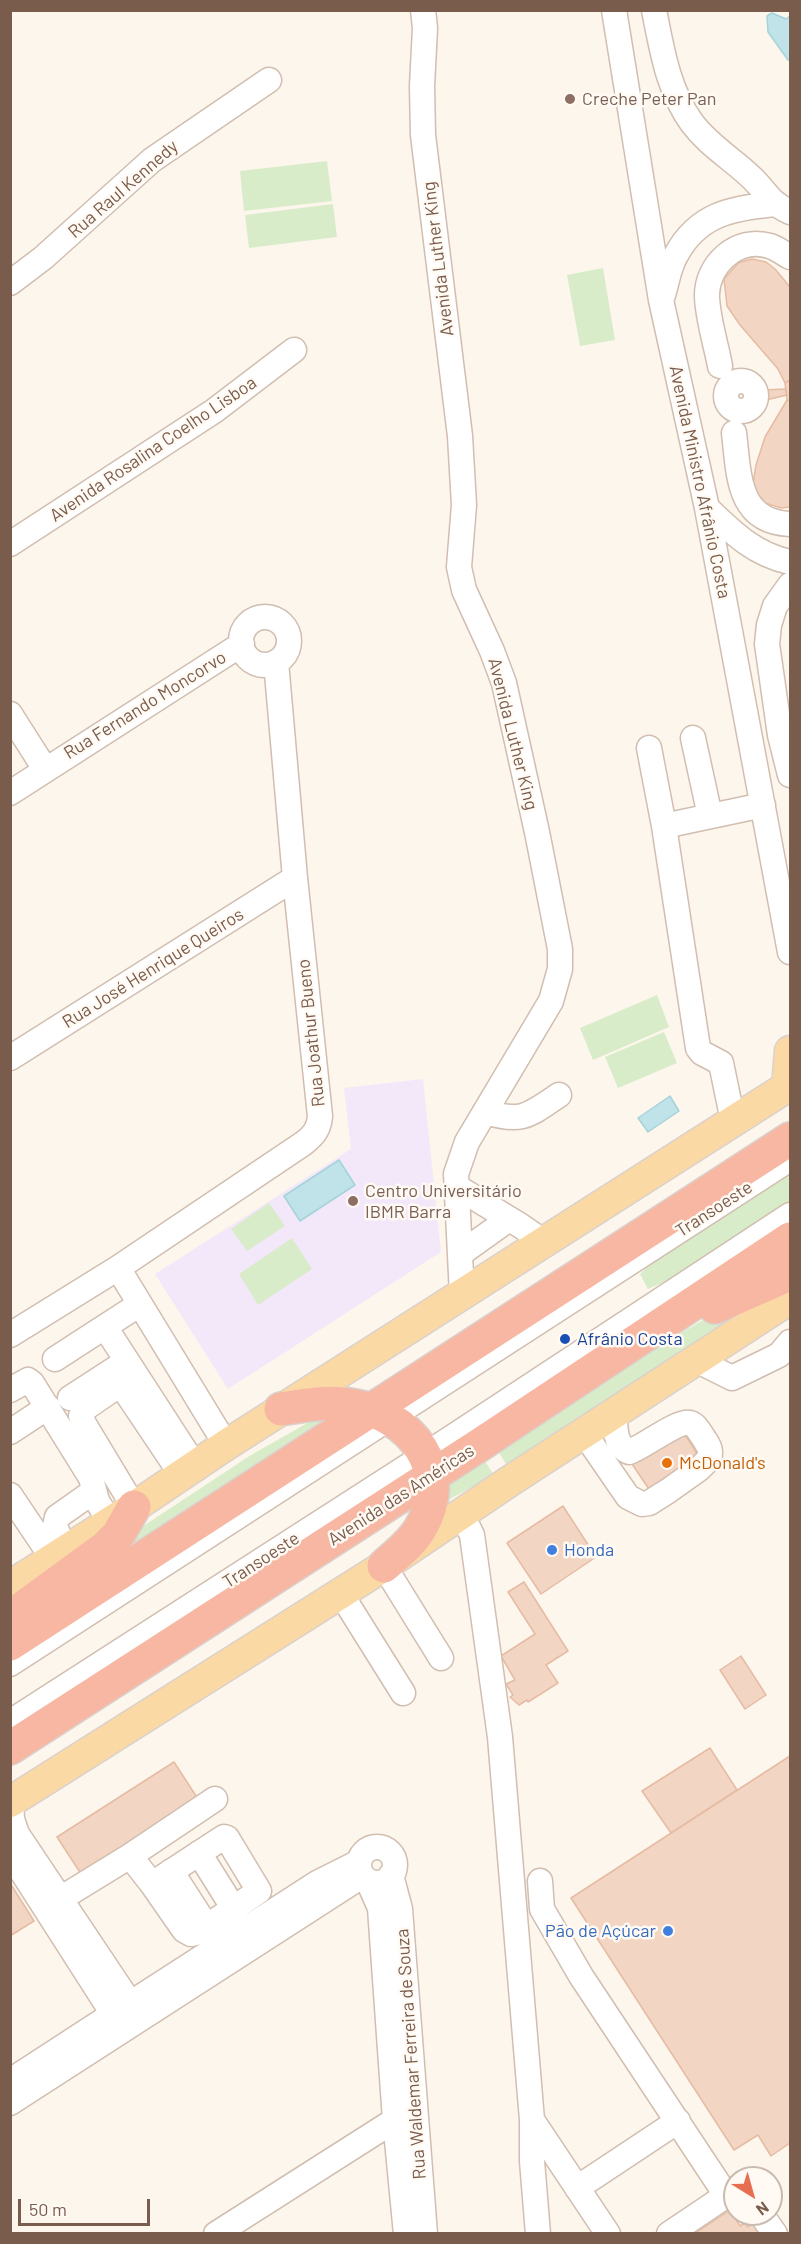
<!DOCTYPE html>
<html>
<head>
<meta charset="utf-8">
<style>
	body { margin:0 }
	#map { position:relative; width:801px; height:2244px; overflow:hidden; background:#fdf6ec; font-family:Barlow,sans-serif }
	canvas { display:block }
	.frame { position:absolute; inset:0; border:12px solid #7a5c4d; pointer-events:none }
	.north { position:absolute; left:723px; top:2166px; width:60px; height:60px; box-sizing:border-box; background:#fffaf3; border:2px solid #cabbb1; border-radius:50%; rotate:143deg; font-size:16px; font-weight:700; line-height:24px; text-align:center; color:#7a5c4d }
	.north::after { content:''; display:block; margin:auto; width:21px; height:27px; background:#e76f51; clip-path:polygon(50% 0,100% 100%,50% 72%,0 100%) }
	.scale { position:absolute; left:18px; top:2199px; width:132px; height:27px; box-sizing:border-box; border:3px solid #7a5c4d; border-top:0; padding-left:8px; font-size:18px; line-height:21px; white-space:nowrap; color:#7a5c4d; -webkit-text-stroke:4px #fffaf3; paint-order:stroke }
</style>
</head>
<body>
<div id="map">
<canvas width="801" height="2244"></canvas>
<div class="frame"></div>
<div class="north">N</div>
<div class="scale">50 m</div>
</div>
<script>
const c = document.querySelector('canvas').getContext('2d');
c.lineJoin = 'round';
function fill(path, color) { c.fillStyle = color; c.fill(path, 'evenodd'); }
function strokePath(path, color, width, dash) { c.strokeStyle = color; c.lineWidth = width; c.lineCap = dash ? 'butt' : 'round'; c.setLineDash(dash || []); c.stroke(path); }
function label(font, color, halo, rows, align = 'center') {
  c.font = font + ' Barlow,sans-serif'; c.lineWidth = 5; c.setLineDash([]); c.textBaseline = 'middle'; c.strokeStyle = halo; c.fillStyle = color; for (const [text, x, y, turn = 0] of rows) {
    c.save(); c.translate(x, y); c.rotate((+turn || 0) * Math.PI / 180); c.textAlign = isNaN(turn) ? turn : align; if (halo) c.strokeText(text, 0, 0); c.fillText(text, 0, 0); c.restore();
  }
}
const education = new Path2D(`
	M423,1079L441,1252L228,1389L155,1274L351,1149L344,1088Z`);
const green = new Path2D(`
	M327,161L332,201L244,211L240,171Z
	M333,204L337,237L249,248L245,215Z
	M603,268L615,340L580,346L567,275Z
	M657,995L669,1027L593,1060L580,1028Z
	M664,1032L677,1063L618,1088L605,1057Z
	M790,1166V1206L695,1269L648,1289L640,1274L669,1245Z
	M269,1203L285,1226L247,1251L231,1229Z
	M292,1238L312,1269L258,1305L239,1274Z
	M788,1287L507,1466L494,1444L725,1307Z
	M325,1413L326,1422L11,1628L107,1550L251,1455Z
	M479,1452L494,1475L437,1506V1479Z`);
const water = new Path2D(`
	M772,13L786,19L790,16V59L788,60L768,32L767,16Z
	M670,1096L679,1111L648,1132L638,1118Z
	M339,1160L355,1185L300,1221L284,1196Z`);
const building = new Path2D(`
	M752,259L766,262L775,269L790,287V380L785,383L778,369L740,325L727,306L724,279L738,263Z
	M790,380V401L787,400L785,383Z
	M786,389L787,395L766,400L764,390Z
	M787,400L790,401V507L781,508L765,503L755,490L753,484L756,465L765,437Z
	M683,1431L702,1462L653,1495L632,1464Z
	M563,1506L596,1557L541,1594L507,1543Z
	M524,1582L568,1651L546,1665L558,1683L528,1702L527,1700L519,1705L510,1697L513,1695L506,1684L515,1680L501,1656L535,1634L508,1592Z
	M741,1656L766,1695L745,1709L720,1670Z
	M710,1748L737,1790L671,1833L642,1791Z
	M790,1756V2143L771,2156L758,2135L734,2150L571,1898Z
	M174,1762L200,1802L83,1877L57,1837Z
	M10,1883L34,1921L10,1936Z
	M730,2210L740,2226L745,2223L748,2227L754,2223L761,2234H694Z`);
const minor = new Path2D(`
	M423,10L425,28L422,86L423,135L460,436L464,505L459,567L464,590L492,651L504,683L537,832L560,949V969L551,1001L467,1142L456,1174L462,1295
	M614,10L661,300L707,508L790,952
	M654,10C662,50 668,90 692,123C709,146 734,160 753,179C769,195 769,202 790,212
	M10,283L43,258L152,160L269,80
	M663,295C667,282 669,267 676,255C698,214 732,208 775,204
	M720,366C716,344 708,320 707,297C706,265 737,236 770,246C777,248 784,254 790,257
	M726 396a15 15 0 1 1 30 0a15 15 0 1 1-30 0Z
	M734,433C739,474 737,522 790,524
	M707,508C733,533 754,554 790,562
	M10,544L214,411L294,350
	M790,585L775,606L769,625L767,644L780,735L790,775
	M241 641a24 24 0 1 1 48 0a24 24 0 1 1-48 0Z
	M10,714L45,769
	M693,738L710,816
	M649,748L664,826L698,1048L702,1053L721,1063L733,1121
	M10,793L242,644
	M664,826L763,805
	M10,1058L295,878
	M485,1112C522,1123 528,1116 559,1095
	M457,1187L521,1226L544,1242
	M460,1254L509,1219
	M118,1268L226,1445
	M105,1327L195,1466
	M10,1335L118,1268L304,1143C314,1135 319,1129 320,1116L295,878L276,662
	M55,1359L140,1304
	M696,1360L732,1378L779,1355L790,1342
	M10,1390L28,1380L32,1383L91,1478L97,1501L110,1522
	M70,1398L127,1361
	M10,1432L48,1407
	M584,1433L628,1497L642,1504L649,1503L668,1491L699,1469L709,1459C712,1449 708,1445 703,1437C699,1431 696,1425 690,1423C677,1420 644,1447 629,1452C614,1445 616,1428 614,1413
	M10,1495L53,1559
	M134,1507L84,1424L81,1416L84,1409L116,1387L126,1392L181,1474
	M457,1515L468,1527L472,1535L500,1737L532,2120V2161L538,2234
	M65,1551L55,1526L57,1517L94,1491
	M384,1566L441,1658
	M341,1594L403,1693
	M10,1664L790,1159
	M10,1722L425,1455L790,1215
	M11,1802L12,1819L17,1834L138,2015
	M359 1865a18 18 0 1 1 36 0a18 18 0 1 1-36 0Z
	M10,1853L122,2028
	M199,1853L234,1909
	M130,1856L152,1884L184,1930L191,1934L199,1932L259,1891L227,1838L224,1837L152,1884
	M171,1871L207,1927
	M391,1875L400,1909L425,2234
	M368,1881L380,1908L395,2120L406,2234
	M540,1881L542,1909L581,1976L724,2192L735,2196
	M47,1907L130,1856L215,1799
	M10,2081L113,2014L120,2013L131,2003L317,1883L359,1862
	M10,2103L362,1876
	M532,2120L608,2234
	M577,2188L678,2121
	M761,2214L775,2234
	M216,2234L395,2120L408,2115
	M669,2234L727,2195`);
const major = new Path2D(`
	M787,1087L790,1051
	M10,1586L134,1507L226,1445L790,1085
	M10,1802L384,1566L510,1481L790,1299`);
const highway = new Path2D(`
	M715,1307L790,1274
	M281,1409C305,1405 326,1401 350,1405C411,1414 455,1471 420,1529C411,1544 397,1554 384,1566
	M10,1617L106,1547L118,1535L134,1507
	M10,1644L790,1139
	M10,1748L481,1444L790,1239`);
const markers = [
	[570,99,6,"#8d6e63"],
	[353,1201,6,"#8d6e63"],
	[565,1339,6,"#1a4fb4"],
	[667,1463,6,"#e8710a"],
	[552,1550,6,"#3f7fe0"],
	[668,1931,6,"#3f7fe0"]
];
const educationNames = [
	["Creche Peter Pan",582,99],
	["Centro Universitário",365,1191],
	["IBMR Barra",365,1212]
];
const streetNames = [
	["Rua Raul Kennedy",123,189,-41],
	["Avenida Luther King",438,259,-97],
	["Avenida Rosalina Coelho Lisboa",153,449,-34],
	["Avenida Ministro Afrânio Costa",700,482,78],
	["Rua Fernando Moncorvo",145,705,-32],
	["Avenida Luther King",513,734,76],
	["Rua José Henrique Queiros",153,968,-32],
	["Rua Joathur Bueno",311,1033,-96],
	["Transoeste",714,1209,-33],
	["Avenida das Américas",401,1495,-33],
	["Transoeste",261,1560,-33],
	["Rua Waldemar Ferreira de Souza",411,2054,-94]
];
const transitNames = [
	["Afrânio Costa",577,1339]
];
const foodNames = [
	["McDonald's",679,1463]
];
const shopNames = [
	["Honda",564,1550],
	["Pão de Açúcar",656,1931,"right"]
];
fill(education, '#f3e8fa');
fill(green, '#d8ecc9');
fill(water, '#bfe3e8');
strokePath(water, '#a5d3da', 1.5);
fill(building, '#f3d5c3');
strokePath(building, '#e6bba3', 1.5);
strokePath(minor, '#d1beb0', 27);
strokePath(major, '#dad1cd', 33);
strokePath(highway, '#dad1cd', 36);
strokePath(minor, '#fff', 24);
strokePath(major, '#fbd9a5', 30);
strokePath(highway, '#f7b7a3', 33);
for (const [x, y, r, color] of markers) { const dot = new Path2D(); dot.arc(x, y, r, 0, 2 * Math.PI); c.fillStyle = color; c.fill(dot); strokePath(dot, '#fffaf3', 2); }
label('18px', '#785e54', '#fffaf3', educationNames, 'left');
label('18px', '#7a5c4d', '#fffaf3', streetNames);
label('18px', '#164399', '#fffaf3', transitNames, 'left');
label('18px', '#c56008', '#fffaf3', foodNames, 'left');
label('18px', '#366cbe', '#fffaf3', shopNames, 'left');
</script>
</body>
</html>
